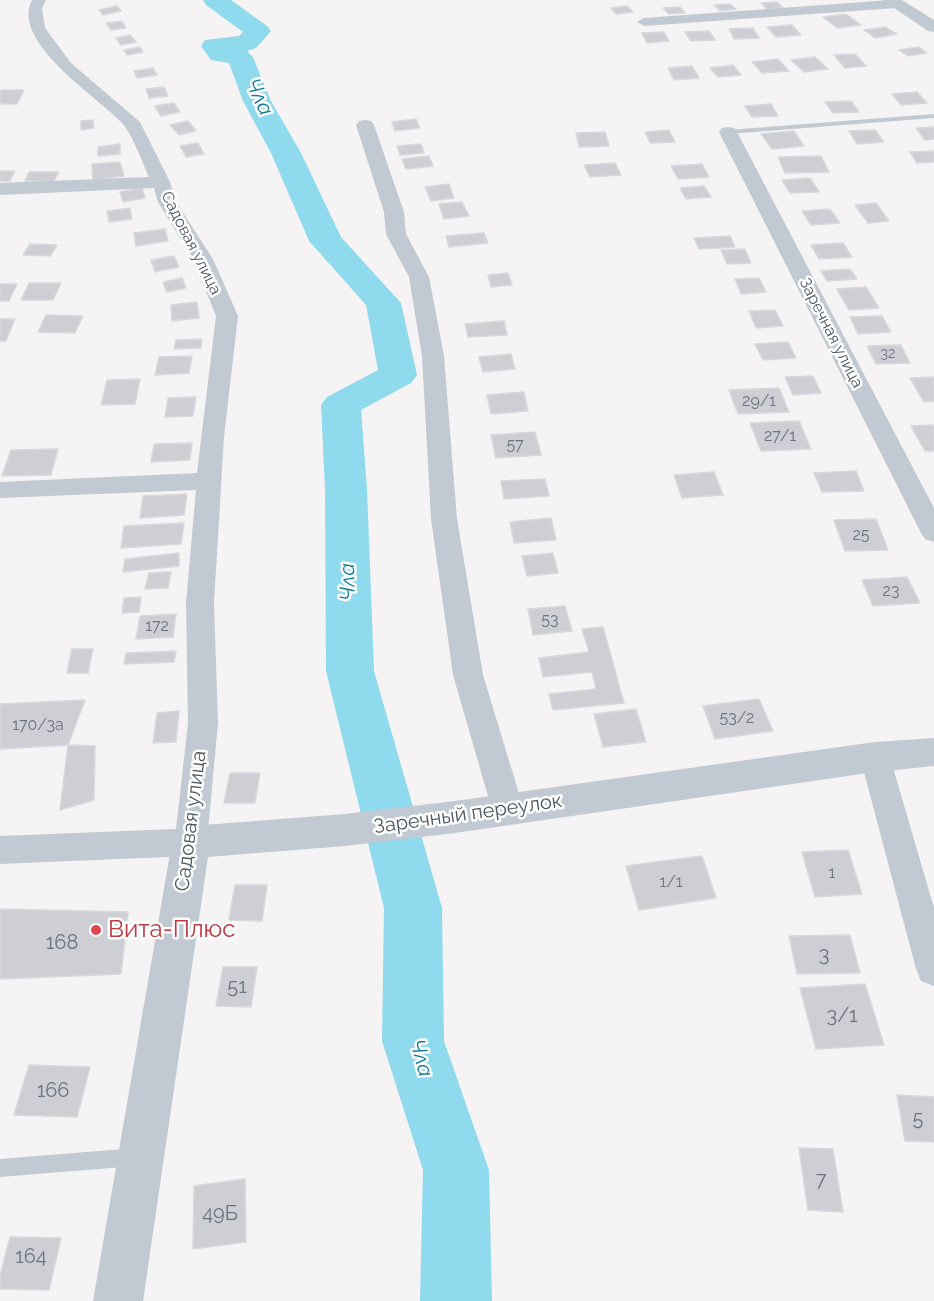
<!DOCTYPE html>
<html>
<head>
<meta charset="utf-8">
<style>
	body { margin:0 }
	canvas { display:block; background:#f5f3f3 }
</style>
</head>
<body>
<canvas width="934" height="1301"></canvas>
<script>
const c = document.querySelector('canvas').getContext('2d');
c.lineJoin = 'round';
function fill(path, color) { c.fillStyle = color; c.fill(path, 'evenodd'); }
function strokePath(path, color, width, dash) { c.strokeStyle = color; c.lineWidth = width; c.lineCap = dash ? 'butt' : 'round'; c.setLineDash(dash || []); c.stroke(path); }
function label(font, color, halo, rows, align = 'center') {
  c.font = font + ' Raleway,sans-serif'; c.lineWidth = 5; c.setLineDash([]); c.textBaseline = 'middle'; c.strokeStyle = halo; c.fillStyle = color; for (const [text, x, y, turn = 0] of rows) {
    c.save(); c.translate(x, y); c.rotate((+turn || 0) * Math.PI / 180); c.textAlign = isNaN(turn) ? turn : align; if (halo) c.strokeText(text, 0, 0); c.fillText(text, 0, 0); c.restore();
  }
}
const river = new Path2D(`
	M203,0H231L267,26L271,31L256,48L247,51L253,57L271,101L301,153L341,237L401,303L417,375L411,383L361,410L367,489L374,671L442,908L444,1041L489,1170L492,1301H420L423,1170L382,1041L384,908L326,671L325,489L321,405L327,397L378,370L366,305L309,241L271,153L243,101L229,63L211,60L201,46L205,40L239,36L243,32L206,5Z`);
const building = new Path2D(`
	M777,2L783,8L767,9L761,3Z
	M730,4L736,9L720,11L714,5Z
	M117,6L121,11L103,15L99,10Z
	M627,6L633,12L616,14L611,8Z
	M680,7L685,13L669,14L663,8Z
	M846,14L861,25L837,28L823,17Z
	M122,21L126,28L111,30L106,23Z
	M792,25L801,35L776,37L767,27Z
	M885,27L897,34L875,38L864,30Z
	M753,28L759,38L734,39L729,29Z
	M709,31L715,40L691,41L685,32Z
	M664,32L669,41L647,43L642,33Z
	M130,35L136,42L121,45L116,38Z
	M140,47L143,52L127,55L124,50Z
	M919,47L927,53L908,56L899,50Z
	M855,54L866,66L845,68L834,55Z
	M815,57L828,69L804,72L791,60Z
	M778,59L789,71L762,73L752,62Z
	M733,65L741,75L718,77L710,68Z
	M692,66L699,78L674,80L668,68Z
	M153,68L157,75L137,78L134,71Z
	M164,87L168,96L149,98L146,89Z
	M0,90H24L17,104H0Z
	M917,92L927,103L901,105L892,94Z
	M851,101L859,112L833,113L825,102Z
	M174,103L180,112L161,116L155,106Z
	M771,104L778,116L752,117L745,106Z
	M416,119L420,128L395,131L392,122Z
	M93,120L94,128L81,130V121Z
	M188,121L196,131L179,135L170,125Z
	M934,127V139L925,140L916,128Z
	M669,130L675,142L650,143L645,132Z
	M875,130L884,142L857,144L849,131Z
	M794,131L804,146L772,149L761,134Z
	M605,132L609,146L579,147L576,133Z
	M198,143L204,154L186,157L180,146Z
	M120,144V154L98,156V147Z
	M421,144L424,153L400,155L397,146Z
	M934,151V162L917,163L910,152Z
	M429,156L433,166L406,169L402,159Z
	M821,156L829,172L785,173L778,157Z
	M120,162L124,176L93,180L92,164Z
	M615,163L621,175L590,177L584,165Z
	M702,164L709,177L678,179L671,166Z
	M0,171H15L10,181H0Z
	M29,172H59L54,181H25Z
	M810,178L819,192L790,193L782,180Z
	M449,184L454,198L431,201L425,187Z
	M704,186L711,197L686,199L680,188Z
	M142,188L145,198L123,202L120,192Z
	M462,202L469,216L444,219L439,204Z
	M876,203L889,221L868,223L855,205Z
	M130,208L132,219L109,222L107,211Z
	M830,209L840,223L811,225L802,211Z
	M165,229L168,241L136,246L134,233Z
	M484,233L488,243L449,247L446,236Z
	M730,236L735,247L699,249L694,238Z
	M843,243L852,257L819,259L811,245Z
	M30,244L57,245L50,256L23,255Z
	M745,249L751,263L727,264L721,250Z
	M174,256L179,267L155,272L151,260Z
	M850,269L857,279L827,281L821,271Z
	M508,273L512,285L491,287L488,275Z
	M182,278L186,288L167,292L163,282Z
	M759,278L766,292L741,294L735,279Z
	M29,283H61L53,300H21Z
	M0,284H17L9,301H0Z
	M866,287L879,308L849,310L837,289Z
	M197,302L199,318L172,321L171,305Z
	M775,310L783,326L756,328L749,311Z
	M46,315L83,316L75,333L38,332Z
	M882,316L891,332L858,334L850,317Z
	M0,319H15L6,341H0Z
	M504,321L507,335L468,337L465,324Z
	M202,339L201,348L174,349L176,340Z
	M788,342L796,358L763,360L755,344Z
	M901,345L910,363L876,364L867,346Z
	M511,354L515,369L483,372L479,357Z
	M192,356L189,373L155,375L159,357Z
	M813,376L821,393L793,395L785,377Z
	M934,377V401L924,402L910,378Z
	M140,379L135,404L101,405L107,380Z
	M779,388L789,412L738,414L729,390Z
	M524,392L528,411L491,414L487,395Z
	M196,397L193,416L165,417L168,398Z
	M799,421L811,449L761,451L750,423Z
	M934,425V451H925L911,426Z
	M535,432L541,455L496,458L491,435Z
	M192,443L190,460L151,462L154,444Z
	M58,449L51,475L2,476L11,450Z
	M856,471L864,491L822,492L814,473Z
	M714,472L723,495L682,498L674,475Z
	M545,479L549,496L504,499L501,481Z
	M187,494L184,515L140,518L143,496Z
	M551,518L556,540L514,543L510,522Z
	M876,519L888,550L845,551L834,520Z
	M184,523L181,544L121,548L124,526Z
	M179,553V566L123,572L125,559Z
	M553,553L558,573L527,576L522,556Z
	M171,572L168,588L145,589L149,573Z
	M907,577L920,603L873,606L862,580Z
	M141,597L139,612L122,613L124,598Z
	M565,606L572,631L533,635L528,609Z
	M176,614L173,637L136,639L140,616Z
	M603,627L624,703L553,710L549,694L596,689L592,672L543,677L539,658L589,652L582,629Z
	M72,649H93L88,673H67Z
	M176,651L174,662L124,664L126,653Z
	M759,699L773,731L715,739L703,706Z
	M85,700L68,745L0,749V704Z
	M636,709L646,742L603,747L594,714Z
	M179,711L176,742L153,743L157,713Z
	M68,745L95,746L94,800L60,810Z
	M230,773H260L255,803H224Z
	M848,850L862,894L815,897L802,852Z
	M702,856L716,898L639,910L626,866Z
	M235,885H267L262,921L229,920Z
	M0,909L128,912L121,974L0,979Z
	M850,935L860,973L797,974L789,936Z
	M223,967H257L251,1007L216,1006Z
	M865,984L884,1045L816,1049L800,988Z
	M29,1065L90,1067L77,1117L14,1115Z
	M897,1095L934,1097V1142L905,1141Z
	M799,1148L833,1149L843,1212L808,1210Z
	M245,1179L246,1242L193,1249L194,1186Z
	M10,1237L61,1238L49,1290L0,1289V1276Z`);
const service = new Path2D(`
	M934,114V118L728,134L724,132L728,130Z
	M136,1148L143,1150L145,1157L143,1164L136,1166L0,1177V1159Z`);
const minor = new Path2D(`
	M32,0H46L42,8L45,28L71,63L140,122L170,182L176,202L213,259L238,316L224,437L214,603L218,723L207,842L203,852L191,856L0,864V836L176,829L188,723L186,603L196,490L0,498V482L197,473L216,316L193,259L158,202L154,188L0,195V183L149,177C142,162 133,135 122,123C98,97 10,42 32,0Z
	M891,0L901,1L903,4L896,8L644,26L637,22L644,18Z
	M365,120L371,121L374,125L404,212L406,234L429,277L444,356L457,519L483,675L524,810L519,820L508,824L497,820L492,810L453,675L431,519L422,356L409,277L386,234L384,212L356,125L359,121Z
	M728,127L734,128L737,132L934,508V542L925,539L921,533L719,132L722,128Z
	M875,744L886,748L890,757L934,908V986L921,981L916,969L860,757L864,748Z`);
const tertiary = new Path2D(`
	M882,0H902L934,20V32L928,31Z
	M934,738V766L875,772L455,833L345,846L208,857L143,1301H93L172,842L178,830L191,826L345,814L455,801L875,742Z`);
const markers = [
	[96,930,6,"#e0444e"]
];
const farNumbernames = [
	["32",888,354]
];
const farStreetnames = [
	["Садовая улица",191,243,63],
	["Заречная улица",831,333,63]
];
const numberNames = [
	["29/1",759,401],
	["27/1",780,436],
	["57",515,445],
	["25",861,535],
	["23",891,591],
	["53",550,620],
	["172",157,626],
	["53/2",737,718],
	["170/3а",38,725],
	["1",832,873],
	["1/1",671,882]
];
const streetNames = [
	["Заречный переулок",468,814,-8],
	["Садовая улица",191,821,-83]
];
const nearNumbernames = [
	["168",62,943],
	["3",824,955],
	["51",237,987],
	["3/1",842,1016],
	["166",53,1091],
	["5",918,1119],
	["7",821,1180],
	["49Б",220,1214],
	["164",31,1257]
];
const waterNames = [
	["Чла",259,97,65],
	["Чла",348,582,-91],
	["Чла",421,1058,75]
];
const nearHealthnames = [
	["Вита-Плюс",108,930]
];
fill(river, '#90daee');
fill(building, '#cdcfd5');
strokePath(building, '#d7d9de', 1.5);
fill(service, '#c1cad2');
fill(minor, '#c1cad2');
fill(tertiary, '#c1cad2');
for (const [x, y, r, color] of markers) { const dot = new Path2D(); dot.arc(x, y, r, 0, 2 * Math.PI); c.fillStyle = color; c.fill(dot); strokePath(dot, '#fff', 2); }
label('14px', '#6b747e', null, farNumbernames);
label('16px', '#4a5661', '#fff', farStreetnames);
label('16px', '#6b747e', null, numberNames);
label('20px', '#4a5661', '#fff', streetNames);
label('20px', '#6b747e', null, nearNumbernames);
label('italic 21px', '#0c7c9b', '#fff', waterNames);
label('24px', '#be3a42', '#fff', nearHealthnames, 'left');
</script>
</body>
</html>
